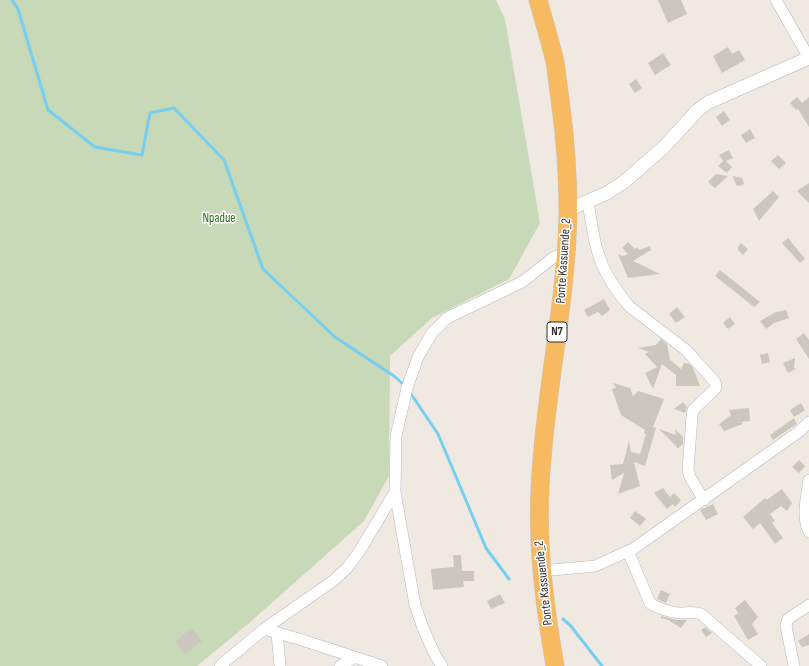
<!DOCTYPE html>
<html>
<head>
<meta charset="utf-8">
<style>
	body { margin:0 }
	canvas { display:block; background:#efe9e1 }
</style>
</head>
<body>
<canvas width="809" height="666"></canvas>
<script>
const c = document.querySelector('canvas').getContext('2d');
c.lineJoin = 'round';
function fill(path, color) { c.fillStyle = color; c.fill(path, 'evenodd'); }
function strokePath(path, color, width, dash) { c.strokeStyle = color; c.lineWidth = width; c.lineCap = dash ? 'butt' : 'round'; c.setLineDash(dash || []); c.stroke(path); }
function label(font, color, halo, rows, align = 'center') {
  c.font = font + ' "Sofia Sans Condensed",sans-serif'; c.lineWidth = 3; c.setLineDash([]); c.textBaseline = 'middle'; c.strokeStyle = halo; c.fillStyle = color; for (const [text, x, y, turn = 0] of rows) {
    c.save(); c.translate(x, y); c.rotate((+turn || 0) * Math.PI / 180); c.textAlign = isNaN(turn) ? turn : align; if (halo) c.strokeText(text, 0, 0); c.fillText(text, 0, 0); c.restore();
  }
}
const cemetery = new Path2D(`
	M0,0H496L505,19L540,223L509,279L432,318L390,356L389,476L364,521L248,624L197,666H0Z`);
const stream = new Path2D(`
	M12,0L18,9L48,110L95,147L142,155L150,113L174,108L224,160L263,269L335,337L394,376L404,385
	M409,391L438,434L486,548L509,579
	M563,619L570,625L602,666`);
const building = new Path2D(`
	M658,0H681L687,14L668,23Z
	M728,47L732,54L739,50L745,60L722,73L713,56Z
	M663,53L671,65L655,75L648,63Z
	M636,79L642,88L635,93L629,84Z
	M797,97L802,103L809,97V127L798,109L796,110L790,103Z
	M724,111L730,120L722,126L716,117Z
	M750,129L755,138L746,143L741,135Z
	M729,150L733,158L726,161L732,167L727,173L718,166L723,161L719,155Z
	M778,155L786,163L779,169L771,161Z
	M716,174L728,176L715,188L708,182Z
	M733,176L742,178L744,184L739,186L736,185Z
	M809,183V203L797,191Z
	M773,191L779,197L759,221L753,209Z
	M788,238L805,259L800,263L782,243Z
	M628,242L635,249L637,247L639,250L650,246L651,250L633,261L660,274L628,278L618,254L623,256L628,254L622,248Z
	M741,243L748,249L743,255L738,250V247Z
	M720,270L760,302L754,307L715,276Z
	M604,299L610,310L602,316L598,312L588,317L584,310Z
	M677,307L685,317L676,323L669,314Z
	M786,310L789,318L774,323L766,329L760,321L776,312Z
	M730,317L735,324L728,329L723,323Z
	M804,333L809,340V359L796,339Z
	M661,339L667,344L670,360L681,369L684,363L690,364L693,368L700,386H676V375L662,364L653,389L645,373L657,367L645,354L649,352L638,348L656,345Z
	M768,353L770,362L762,364L760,355Z
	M795,358L794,367L796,369L788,373L783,363Z
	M613,383L630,388L633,396L638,391L664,399L653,427L656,428L645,466L634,462L640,486L618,494L624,473L612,480L610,465L623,464L629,441L631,452L640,454L646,434L644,433L645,430L621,415L612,389L616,388Z
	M683,402L687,407L685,413L674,409Z
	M801,403L805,410L794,417L790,410Z
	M749,408L750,421L741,422L743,424L724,431L719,424L731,415L729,410Z
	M794,418L797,424L773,440L770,435Z
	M659,429L676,435L675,429L683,437V444L677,449V447Z
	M799,460L805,466L799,473L792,467Z
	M663,488L670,497L674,493L681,500L675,507L673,504L667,509L654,493Z
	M782,489L792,503L787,511L781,506L770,514L775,521L772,523L783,538L775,544L760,523L753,529L743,517L765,498L766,500Z
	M713,504L718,514L706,520L700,510Z
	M635,511L646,519L640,526L630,518Z
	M453,555H461L462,571H474V581H463L464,587L433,590L431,569L454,567Z
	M661,590L670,594L666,603L657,599Z
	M500,594L505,603L491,609L487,601Z
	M745,600L758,617L752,624L758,634L748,640L734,616L738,613L735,608Z
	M661,616L677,620H687L681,628L668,620L661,618Z
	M705,627L712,633L706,637L701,630Z
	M191,628L202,641L185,654L175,642Z
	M809,634V645L802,647L798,641Z`);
const minor = new Path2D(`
	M776,0L809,58
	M588,202C591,219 593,237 598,253C604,273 616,291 630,307L686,350L715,382L716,386L715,389L693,410L692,416L688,470L690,477L704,500
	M809,480C807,496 801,517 809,532
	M628,551L650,603C656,608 673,613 681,613C689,613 693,611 701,614L761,666
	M541,571L595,566L633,549L800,431L809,422
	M264,629L299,639L382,666
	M277,633L280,666
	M220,666L264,629L333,581L347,568L359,552L395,492
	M340,666L354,658
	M442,666L435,655L423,628L415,605L395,492L396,436L407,388L418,357L432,333L447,318L522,282L554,257L565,255
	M794,666L786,626L788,619L809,605`);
const tertiary = new Path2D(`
	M568,210L607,193L624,182L664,147L697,111L707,103L809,58`);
const trunk = new Path2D(`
	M538,0C544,21 550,41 555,62C557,74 558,87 560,99C565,136 568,172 568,210C567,303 544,395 540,488C537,549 545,607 555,666`);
const shields = [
	[557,332,20]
];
const shieldNames = [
	["N7",557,332]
];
const parkNames = [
	["Npadue",219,219]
];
const streetNames = [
	["Ponte Kassuende_2",564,261,-86],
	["Ponte Kassuende_2",544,583,-96]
];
fill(cemetery, '#c8d9b8');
strokePath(stream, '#75cff0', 3);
fill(building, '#cbc7bf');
strokePath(minor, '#b4b7c1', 12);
strokePath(tertiary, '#b4b7c1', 14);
strokePath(trunk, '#c9c9c9', 19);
strokePath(minor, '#fff', 11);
strokePath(tertiary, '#fff', 13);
strokePath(trunk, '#f8ba60', 18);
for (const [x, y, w] of shields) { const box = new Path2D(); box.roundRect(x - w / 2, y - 10, w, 20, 3); c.fillStyle = '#fff'; c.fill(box); strokePath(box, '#2e2e2e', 1); }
label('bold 12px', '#2e2e2e', null, shieldNames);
label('13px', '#2c6e1b', '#fff', parkNames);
label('13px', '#2e2e2e', '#fff', streetNames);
</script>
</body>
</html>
